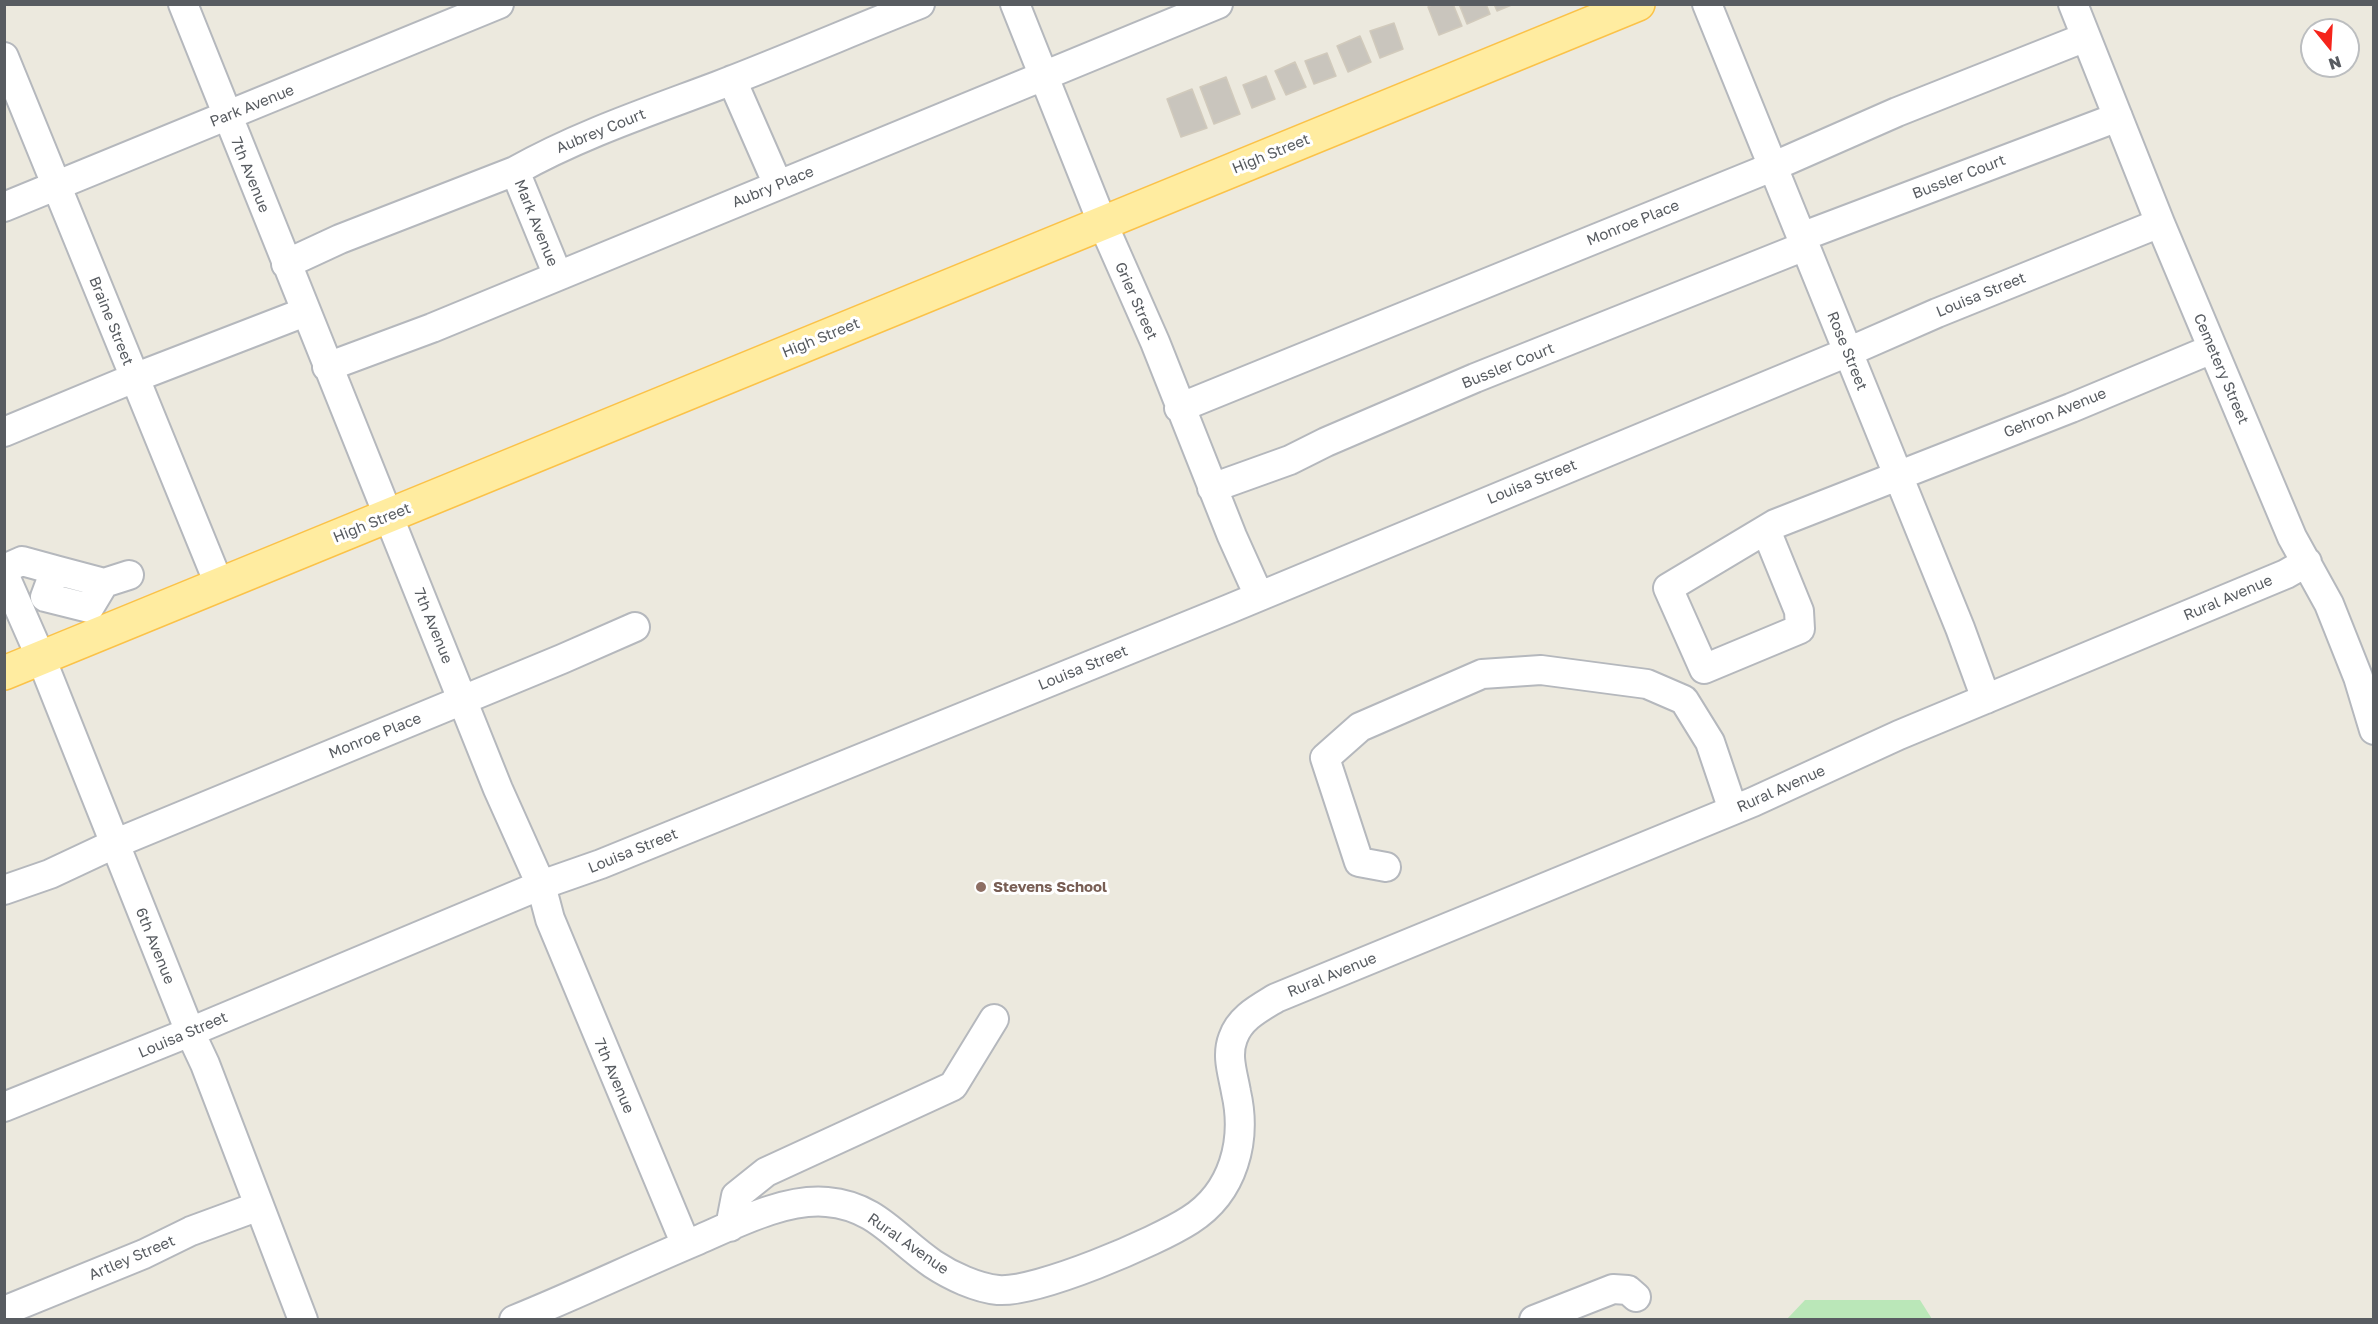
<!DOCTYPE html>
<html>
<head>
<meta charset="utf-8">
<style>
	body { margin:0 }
	#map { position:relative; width:2378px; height:1324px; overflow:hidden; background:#ece9de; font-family:"Golos Text",sans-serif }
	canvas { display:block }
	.frame { position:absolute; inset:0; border:6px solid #585c61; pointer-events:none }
	.north { position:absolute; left:2300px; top:18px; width:60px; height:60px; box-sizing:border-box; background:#fff; border:2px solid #bcbec0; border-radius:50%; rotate:162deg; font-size:16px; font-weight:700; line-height:24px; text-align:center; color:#585c61 }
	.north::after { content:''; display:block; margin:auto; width:21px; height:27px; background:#f5241b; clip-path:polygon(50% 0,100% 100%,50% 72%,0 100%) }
</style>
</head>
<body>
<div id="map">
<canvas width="2378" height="1324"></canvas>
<div class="frame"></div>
<div class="north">N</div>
</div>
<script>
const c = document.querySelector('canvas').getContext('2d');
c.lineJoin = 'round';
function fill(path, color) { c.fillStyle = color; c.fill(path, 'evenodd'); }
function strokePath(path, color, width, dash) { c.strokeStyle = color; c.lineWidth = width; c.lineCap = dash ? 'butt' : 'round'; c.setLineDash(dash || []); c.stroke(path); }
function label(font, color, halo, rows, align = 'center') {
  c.font = font + ' "Golos Text",sans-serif'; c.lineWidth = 6; c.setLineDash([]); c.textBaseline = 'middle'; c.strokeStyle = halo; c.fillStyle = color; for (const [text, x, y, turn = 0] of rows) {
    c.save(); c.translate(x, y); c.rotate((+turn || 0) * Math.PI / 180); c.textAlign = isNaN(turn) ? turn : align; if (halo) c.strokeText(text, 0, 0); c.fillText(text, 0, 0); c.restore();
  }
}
const green = new Path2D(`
	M1805,1300H1920L1932,1319H1787Z`);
const building = new Path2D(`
	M1434,4H1453L1462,26L1439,35L1428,7Z
	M1459,4H1486L1490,14L1467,24Z
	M1494,4H1514L1497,11Z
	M1394,23L1403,49L1380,58L1370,31Z
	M1360,36L1371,62L1348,72L1337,46Z
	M1327,53L1336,76L1314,84L1305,61Z
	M1295,62L1306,87L1286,95L1275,71Z
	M1266,76L1275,99L1252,108L1243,85Z
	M1226,77L1240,114L1214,124L1200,87Z
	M1192,89L1207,128L1181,137L1167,99Z`);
const minor = new Path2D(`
	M183,4L498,789L541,885L550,919L686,1245
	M1015,4L1102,222L1155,342L1232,536L1259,596
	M1707,4L1960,628L1986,699
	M2073,4L2160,223L2292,537L2329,604L2358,677L2374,730
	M4,57L219,584
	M732,80L778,185
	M515,171L558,276
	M4,207L499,4
	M1801,237L2118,117
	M286,264L340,239L515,171C579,135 648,112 717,86C785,60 852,31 920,4
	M327,367L432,328L1218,4
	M1179,408L1772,167L1897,112L2086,37
	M4,432L134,378L305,312
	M1212,488L1290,460L1326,442L1475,378L1805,246
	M1766,530L1799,611L1800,629L1704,669L1668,588L1775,524L2071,408L2212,349
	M4,569L22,561L55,570
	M4,574L41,658L190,1032L205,1064L303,1320
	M104,583L55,570L45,597L89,608L104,583L129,575
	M1386,867L1359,862L1325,758L1360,727L1482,674L1541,670L1647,684L1684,700L1710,742L1733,810
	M4,890L50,874L114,844L562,659L635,627
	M4,1107L190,1032L541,885L601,864L1229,609L1848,352L1937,313L2160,223
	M730,1227L736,1196L766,1172L953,1086L994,1019
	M4,1311L144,1254L191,1231L259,1206
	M514,1320C576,1295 636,1266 698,1240C735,1224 785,1198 827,1202C876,1206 896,1239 933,1264C951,1276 977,1288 998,1290C1037,1293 1156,1242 1190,1220C1234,1192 1247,1140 1236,1092C1233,1074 1226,1056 1233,1038C1240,1018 1258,1009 1276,998L1753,802L1899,735L2286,574L2307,562
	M1534,1320L1613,1289L1628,1290L1636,1297`);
const major = new Path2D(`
	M4,673L1638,4`);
const markers = [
	[981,887,6,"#8d6e63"]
];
const streetNames = [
	["Park Avenue",252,106,-22],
	["Aubrey Court",601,131,-22],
	["High Street",1271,154,-22],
	["7th Avenue",250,175,68],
	["Bussler Court",1959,177,-21],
	["Aubry Place",773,187,-22],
	["Mark Avenue",536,223,68],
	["Monroe Place",1633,223,-22],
	["Louisa Street",1981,295,-22],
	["Grier Street",1136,301,66],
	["Braine Street",111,321,68],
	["High Street",821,338,-22],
	["Rose Street",1847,351,68],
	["Bussler Court",1508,366,-22],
	["Cemetery Street",2221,369,67],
	["Gehron Avenue",2055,413,-22],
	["Louisa Street",1532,482,-22],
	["High Street",372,523,-22],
	["Rural Avenue",2228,598,-23],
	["7th Avenue",433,626,68],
	["Louisa Street",1083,668,-22],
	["Monroe Place",375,736,-22],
	["Rural Avenue",1781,789,-24],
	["Louisa Street",633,851,-22],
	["6th Avenue",155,946,68],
	["Rural Avenue",1332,975,-22],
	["Louisa Street",183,1035,-23],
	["7th Avenue",614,1076,67],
	["Rural Avenue",908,1244,35],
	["Artley Street",132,1258,-23]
];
const educationNames = [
	["Stevens School",993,887]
];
fill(green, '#bae7b8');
fill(building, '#c9c5bd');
strokePath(building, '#d1cabc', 1.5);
strokePath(minor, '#b5b8bd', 32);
strokePath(major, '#fbc248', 36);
strokePath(minor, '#fff', 28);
strokePath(major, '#ffeca0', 33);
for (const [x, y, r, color] of markers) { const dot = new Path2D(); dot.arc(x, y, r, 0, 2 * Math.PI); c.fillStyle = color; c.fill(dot); strokePath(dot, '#fff', 2); }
label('15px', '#585c61', '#fff', streetNames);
label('bold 15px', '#785e54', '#fff', educationNames, 'left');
</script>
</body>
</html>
